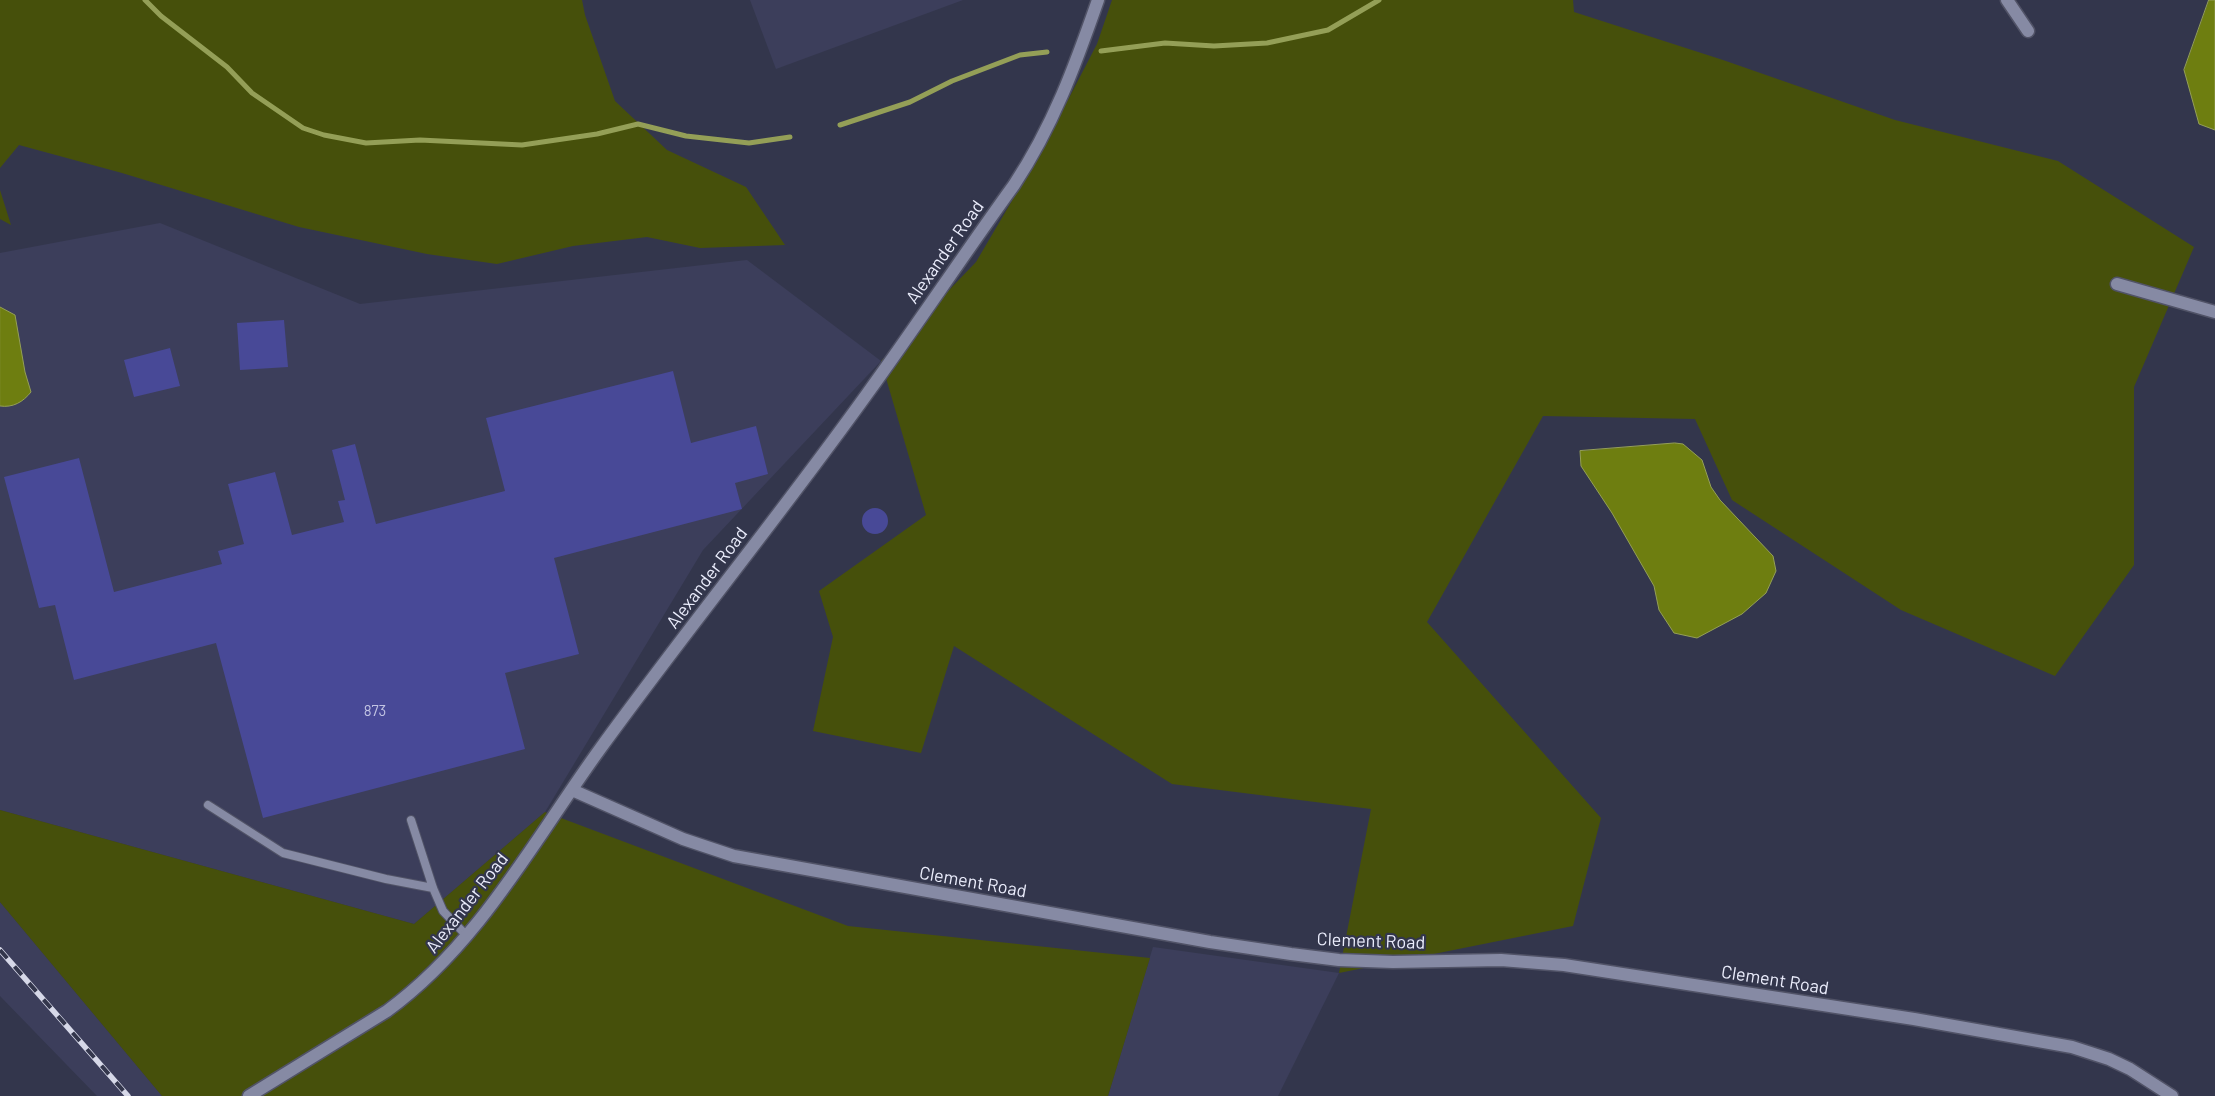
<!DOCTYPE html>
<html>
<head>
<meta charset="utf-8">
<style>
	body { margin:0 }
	canvas { display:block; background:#33364c }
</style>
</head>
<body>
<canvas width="2215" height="1096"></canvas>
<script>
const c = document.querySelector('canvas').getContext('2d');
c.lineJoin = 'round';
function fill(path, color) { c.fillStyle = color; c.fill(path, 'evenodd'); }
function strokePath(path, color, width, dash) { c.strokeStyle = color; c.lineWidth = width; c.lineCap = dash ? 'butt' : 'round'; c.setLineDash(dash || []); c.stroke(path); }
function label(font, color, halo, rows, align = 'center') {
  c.font = font + ' Barlow,sans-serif'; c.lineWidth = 4.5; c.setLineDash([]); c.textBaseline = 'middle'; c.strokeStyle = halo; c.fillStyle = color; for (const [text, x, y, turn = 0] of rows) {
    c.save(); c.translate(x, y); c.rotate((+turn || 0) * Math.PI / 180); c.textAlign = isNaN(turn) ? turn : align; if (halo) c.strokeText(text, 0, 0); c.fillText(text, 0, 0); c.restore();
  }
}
const built = new Path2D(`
	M750,0H963L776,69Z
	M160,223L360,304L747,260L881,361L703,550L545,812L414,924L0,810V253Z
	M0,902L162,1096H97L0,996Z
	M1153,947L1339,973L1278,1096H1108Z`);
const green = new Path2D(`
	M0,0H582L585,15L615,101L667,150L746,187L785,245L700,248L647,237L573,246L497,264L427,254L299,227L122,173L19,145L0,168Z
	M1112,0H1573L1574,12L1723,60L1895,120L2058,161L2194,247L2134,387V565L2055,676L1901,610L1732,500L1695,419L1543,416L1427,622L1601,818L1573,926L1339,973L1371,809L1172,784L954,646L921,753L813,731L833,637L819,591L926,515L881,361L976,262L1043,148L1097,44Z
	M0,190L11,225L0,219Z
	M0,810L414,924L545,812L848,926L1150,958L1108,1096H162L0,902Z`);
const water = new Path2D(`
	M2209,0H2215V130L2199,124L2184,70Z
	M0,307L15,315L25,372L31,392C23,402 13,408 0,406Z
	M1675,443L1683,444L1702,460L1711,487L1720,500L1773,556L1776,571L1766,593L1742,614L1697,638L1674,633L1659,610L1654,586L1612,513L1581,466L1580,451Z`);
const stream = new Path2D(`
	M145,0L161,16L227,67L252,93L303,128L324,135L366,143L420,140L522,145L597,134L638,124L686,136L749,143L790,137
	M1101,51L1165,43L1214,46L1267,43L1328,30L1379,0
	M840,125L910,102L952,81L1020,55L1047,52`);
const building = new Path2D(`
	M284,320L288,367L240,370L237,323Z
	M170,348L180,386L134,397L124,360Z
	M673,371L691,443L756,426L768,474L735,483L742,509L554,558L579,654L505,673L525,749L263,818L216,643L74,680L55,605L39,608L4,477L79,458L114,592L222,564L218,551L244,544L228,484L275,472L292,535L344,522L338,501L345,500L332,450L355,444L376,524L505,491L486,418Z
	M862 521a13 13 0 1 1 26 0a13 13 0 1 1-26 0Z`);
const lane = new Path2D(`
	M208,805L283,853L386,879L433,888
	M411,820L433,888L443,911L466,935`);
const street = new Path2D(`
	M2007,0L2028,31
	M2117,284L2215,312
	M572,790L683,839L734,856L1210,942L1291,954L1339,960L1393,962L1501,960L1564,965L1914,1019L2072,1047L2109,1059L2130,1069L2172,1096
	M249,1096L387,1011C480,943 534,840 600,749C687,629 781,514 867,394C917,325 964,254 1014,185C1053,126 1075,66 1098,0`);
const rail = new Path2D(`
	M0,950L128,1096`);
const numberNames = [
	["873",375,711]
];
const streetNames = [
	["Alexander Road",945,252,-55],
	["Alexander Road",707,578,-53],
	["Clement Road",973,882,10],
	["Alexander Road",467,903,-52],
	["Clement Road",1371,941,2],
	["Clement Road",1775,980,9]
];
fill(built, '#3c3e5b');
fill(green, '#46500b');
fill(water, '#6e7e10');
strokePath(water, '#949f57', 1);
strokePath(stream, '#949f57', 5);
fill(building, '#484997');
strokePath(lane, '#515367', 10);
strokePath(street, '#515367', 15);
strokePath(lane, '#868aa4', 8);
strokePath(street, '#868aa4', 12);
strokePath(rail, '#d6d8e8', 5.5);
strokePath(rail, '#33364c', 4, [11]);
label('15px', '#c2c4e3', null, numberNames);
label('18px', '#ebedfc', '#33364c', streetNames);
</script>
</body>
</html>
